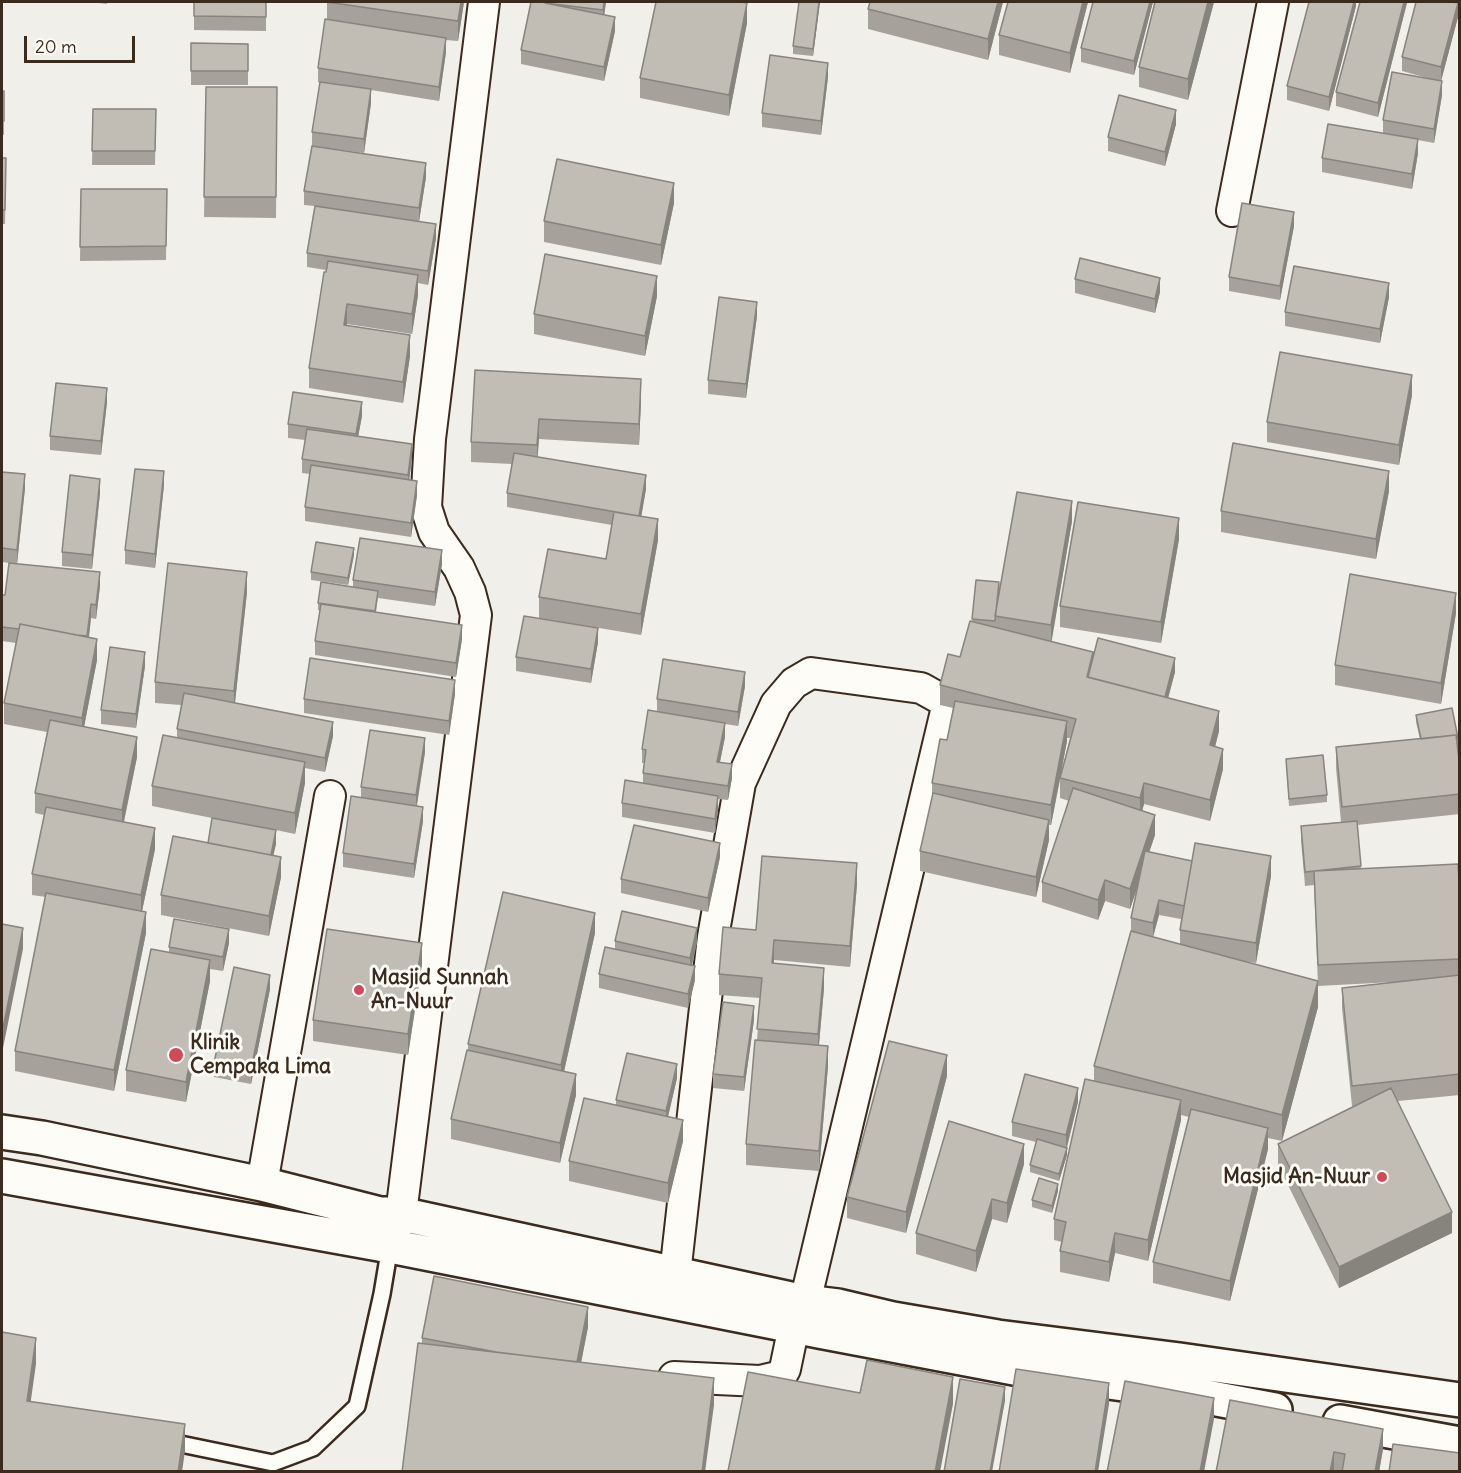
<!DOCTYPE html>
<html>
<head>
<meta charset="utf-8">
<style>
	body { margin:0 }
	#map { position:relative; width:1461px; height:1473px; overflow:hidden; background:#f1efea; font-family:Delius,sans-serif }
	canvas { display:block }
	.frame { position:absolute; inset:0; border:3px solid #3b2a1e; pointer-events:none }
	.scale { position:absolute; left:24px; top:36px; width:111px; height:27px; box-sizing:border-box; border:3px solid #3b2a1e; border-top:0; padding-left:8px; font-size:18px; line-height:21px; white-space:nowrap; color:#3b2a1e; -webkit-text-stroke:4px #fdfcf7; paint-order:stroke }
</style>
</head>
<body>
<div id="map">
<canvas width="1461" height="1473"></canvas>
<div class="frame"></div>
<div class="scale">20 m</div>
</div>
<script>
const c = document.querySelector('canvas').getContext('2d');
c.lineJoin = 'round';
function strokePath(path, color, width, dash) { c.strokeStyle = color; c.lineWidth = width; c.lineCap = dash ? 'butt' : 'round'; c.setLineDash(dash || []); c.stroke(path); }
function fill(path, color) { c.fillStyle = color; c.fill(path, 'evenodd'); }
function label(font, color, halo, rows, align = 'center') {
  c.font = font + ' Delius,sans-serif'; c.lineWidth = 6; c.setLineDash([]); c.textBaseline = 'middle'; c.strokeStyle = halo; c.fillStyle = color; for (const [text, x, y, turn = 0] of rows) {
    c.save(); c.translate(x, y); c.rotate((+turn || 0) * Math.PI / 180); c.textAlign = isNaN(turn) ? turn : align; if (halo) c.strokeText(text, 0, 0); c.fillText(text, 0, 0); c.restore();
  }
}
const lane = new Path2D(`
	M166,1441L273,1463L313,1448L357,1406L382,1294L390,1246`);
const street = new Path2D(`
	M1232,211L1273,2
	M262,1184L330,796
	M393,1237L401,1214L476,615L470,592L459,568L434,532L426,507L430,439L484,2
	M675,1274L713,937L740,783L776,704L794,683L811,673L921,688L948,703L805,1302
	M674,1377L760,1381L781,1376L785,1369L794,1326`);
const highway = new Path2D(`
	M2,1132L42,1138L262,1184L380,1214H401L805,1302L838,1306L893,1319L998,1337L1180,1360L1460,1400
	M2,1176L390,1246L819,1331L1030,1371L1180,1392L1275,1410
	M1340,1422L1460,1444`);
const wall = new Path2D(`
	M90,2H107V4Z
	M194,2H266V31L194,30Z
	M327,2H464L458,41L446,40V52L439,101L371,90V103L364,153L312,146V132L320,83L318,82V68L327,19Z
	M531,2H606L604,15L615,31L604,81L521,64V50Z
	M820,2L813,56L793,54V46Z
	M870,2H1003L988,60L868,29V9Z
	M1088,2L1070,73L999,55V35Z
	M1153,2L1134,75L1081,62V48Z
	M1214,2L1188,100L1139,87V67Z
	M1356,2V6L1329,111L1287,100V86Z
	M1407,2L1378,117L1336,106V92Z
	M1458,17L1441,81L1442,95L1434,143L1418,140V153L1412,189L1322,172V158L1383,133V120L1438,81L1402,71V57Z
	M747,23L729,116L640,98V78Z
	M191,43L248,44V85H191Z
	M828,77L821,135L762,127V113Z
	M206,87H277L276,218L204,217Z
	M2,91H4V135H2Z
	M93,109H156L155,165H92Z
	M1176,124L1165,166L1108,151V137Z
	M2,158H6L5,224H2Z
	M426,177L419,221L436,238L428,285L418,283V295L412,334L347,324V326L410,356L403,403L309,388V368L326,270L307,267V253L315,206L304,205V191Z
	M81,189H167L166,260L80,261Z
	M674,203L661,265L544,242V221Z
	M1294,226L1280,300L1229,291V277Z
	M1075,279L1160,292L1155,313L1075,293Z
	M657,296L645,356L534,334V314Z
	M1389,297L1380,343L1285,326V312Z
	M757,316L746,398L708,394V380Z
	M475,370L641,400L639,445L539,439L537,457L646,489L641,516L658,540L641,635L539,618V597L606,559L612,525L507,507V493L512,464L471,462V442Z
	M1412,395L1399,465L1267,442V422Z
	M107,402L101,455L50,450V436Z
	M362,416L358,436L412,458L409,480L417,495L411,537L305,521V507L310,474L302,473V459L305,440L288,438V424Z
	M2,472L25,488L17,564L2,562Z
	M164,485L155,568L125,564V550Z
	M1389,491L1376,559L1221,532V511Z
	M100,493L92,569L62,566V552Z
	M1072,521L1051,642L1093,658L1175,672L1168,698L1219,731L1215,747L1223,769L1210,821L1144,804L1142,811L1155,835L1149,852L1271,876L1256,963L1244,961L1318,1007L1282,1141L1268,1138V1149L1230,1301L1153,1283V1262L1189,1117L1181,1115V1120L1148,1261L1115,1253L1109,1282L1060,1272V1251L1062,1242L1054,1240V1219L1094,1081V1066L1131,931V918L1139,882L1130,909L1105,901L1098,920L1042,902V882L1069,801L1060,798V780L1051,825H1049V840L1036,897L920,871V851L932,798V783L947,740L953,708L940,705V685L960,657L972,622L976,580L999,590L998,598ZM1067,738H1070L1061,773L1067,741ZM1159,915L1181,919L1180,930V944L1153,937Z
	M1179,539L1161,643L1060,627V606Z
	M354,555L348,585L311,580V572Z
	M442,564L435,606L378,598L376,612L462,639L456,677L315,655V641L320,611L318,610V603L353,587V580Z
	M100,586L96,619L91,618L89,638L97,660L84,726L137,757L124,822L155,849L142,911L146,933L114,1091L15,1071V1051L46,897L32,895V874L44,815L35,813V793L47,732L4,724V703L16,643L2,641V595Z
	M247,592L235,703L333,736L325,772L305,768V783L295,834L276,830V844L273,855L281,877L269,936L161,915V895L208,843L212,818L152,806V786L177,738V729L181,705L155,703V682Z
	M1456,613L1441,704L1335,685V665Z
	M598,642L591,683L516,671V657Z
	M145,666L136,728L101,724V710Z
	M745,686L738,726L725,724V737L720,762L732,778L728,800L718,799V810L715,833L622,817V803L643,783V773L644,763H642V749L657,712V699Z
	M455,694L449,735L304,713V699Z
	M1416,715L1458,738V746H1457L1460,768V814L1357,825L1361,869L1460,895V1095L1398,1101L1452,1233L1339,1288L1278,1165V1144L1355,1106H1352L1342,1008V988L1394,982L1318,986L1314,885L1305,886L1301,840V826L1341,822L1336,768V747L1420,739L1416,722Z
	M425,752L417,806L423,821L414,878L343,867V853L361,798V787Z
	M1286,759L1327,795V802L1289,806Z
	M720,857L708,912L621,893V879Z
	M857,884L850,967L774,960V963L824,988L819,1045L828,1066L819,1171L746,1165V1144L757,1040L760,998L719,995V974L756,930Z
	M595,933L564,1071L576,1095L560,1163L451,1139V1119L468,1050V1044Z
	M615,941L697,942L692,966L695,980L688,1008L599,988V974L615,949Z
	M229,943L223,971L210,969V981L186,1102L126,1091V1070L169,952V947Z
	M422,964L408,1055L313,1041V1020Z
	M270,989L251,1084L214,1077V1063Z
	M754,1020L744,1091L713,1088V1074Z
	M947,1076L906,1233L847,1218V1197Z
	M677,1078L668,1117L683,1141L668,1203L569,1181V1161L616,1105V1100Z
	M1078,1102L1067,1148V1155L1059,1181L1030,1172V1165L1036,1142L1012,1136V1122Z
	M1024,1164L1007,1223L992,1219L976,1272L916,1254V1233Z
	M1058,1191L1052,1213L1032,1207V1200Z
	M588,1327L581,1362L714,1405L422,1343V1338Z
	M1230,1400L1383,1449L1379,1472H1216Z`);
const shadedWall = new Path2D(`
	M461,2H464L458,41V21Z
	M604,2H606L603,24V10Z
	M819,2H820L813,56V49Z
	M998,2H1003L988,60V39Z
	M1083,2H1088L1070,73V53Z
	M1150,2H1153L1134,75V61Z
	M1208,2H1214L1188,100V79Z
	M1354,2H1356V6L1329,111V97Z
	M1404,2H1407V3L1378,117V103Z
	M747,3V23L729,116V95Z
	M1458,3V17L1441,81V67Z
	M615,17V31L604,81V67Z
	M446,38V52L439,101V87Z
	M828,63V77L821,135V121Z
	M1442,81V95L1434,143V129Z
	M371,89V103L364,153V139Z
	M1176,110V124L1165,166V152Z
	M1418,139V153L1412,189V174Z
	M426,163V177L419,222V208Z
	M674,183V203L661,265V245Z
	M1294,212V226L1280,300V286Z
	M436,224V238L428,285V271Z
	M418,275V295L412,334V314Z
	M657,276V296L645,356V336Z
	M1160,278V292L1155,313V299Z
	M1389,283V297L1380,343V329Z
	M757,302V316L746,398V384Z
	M347,304V324L344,346V325Z
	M410,335V356L403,403V382Z
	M1412,375V395L1399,465V445Z
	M641,379V400L639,445V424Z
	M107,388V402L101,455V441Z
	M362,402V416L356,448V434Z
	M539,419V439L537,466V445Z
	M412,444V458L408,489V475Z
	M164,471V485L155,568V554Z
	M1389,471V491L1376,559V539Z
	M25,474V488L17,564V550Z
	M646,475V489L639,530V516Z
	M100,479V493L92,569V555Z
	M417,481V495L411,537V523Z
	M1072,501V521L1051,645V625Z
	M1179,518V539L1161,643V622Z
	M658,519V540L641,635V614Z
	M354,548V555L348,585V578Z
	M442,550V564L435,606V592Z
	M100,572V586L96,619V605Z
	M247,572V592L234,711V691Z
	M1456,593V613L1441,704V683Z
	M91,604V618L87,650V636Z
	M462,625V639L456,677V663Z
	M598,628V642L591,683V669Z
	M97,639V660L82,738V718Z
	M145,652V666L136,728V714Z
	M1093,652V673L1087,684V677Z
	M1175,658V672L1163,717V703Z
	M745,672V686L738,726V712Z
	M455,680V694L449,735V721Z
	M1219,711V731L1210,766V745Z
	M1067,721V741L1051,825V805Z
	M333,722V736L325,772V758Z
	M725,723V737L717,776V762Z
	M137,737V757L122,830V810Z
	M425,738V752L416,809V795Z
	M1223,749V769L1210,821V800Z
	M305,762V783L295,834V813Z
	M732,764V778L728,800V786Z
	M1144,783V804L1140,819V798Z
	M718,796V810L715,833V819Z
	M423,807V821L414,878V864Z
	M1155,815V835L1130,909V889Z
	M1049,820V840L1036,897V877Z
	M155,828V849L141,916V895Z
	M276,830V844L269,875V861Z
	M720,843V857L708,912V898Z
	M1271,856V876L1256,963V943Z
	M281,857V877L269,936V916Z
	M857,863V884L850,967V946Z
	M1105,880V901L1098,920V900Z
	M1159,900V915L1153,937V923Z
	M146,912V933L114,1091V1070Z
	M595,913V933L561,1085V1065Z
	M23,928V949L2,1053V1033Z
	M697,928V942L690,972V958Z
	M229,929V943L223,971V957Z
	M774,940V960L772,983V963Z
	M422,943V964L408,1055V1034Z
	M210,960V981L186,1102V1082Z
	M695,966V980L688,1008V994Z
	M824,968V988L818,1055V1034Z
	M270,975V989L251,1084V1070Z
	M1318,981V1007L1282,1141V1115Z
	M754,1006V1020L744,1091V1077Z
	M828,1046V1066L819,1171V1151Z
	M947,1055V1076L906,1233V1212Z
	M677,1064V1078L666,1125V1111Z
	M576,1074V1095L560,1163V1143Z
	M1078,1088V1102L1066,1149V1135Z
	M1181,1100V1120L1148,1261V1240Z
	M683,1120V1141L668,1203V1183Z
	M1268,1128V1149L1230,1301V1281Z
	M1024,1144V1164L1007,1223V1203Z
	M1067,1148V1155L1059,1181V1174Z
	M1058,1184V1191L1052,1213V1206Z
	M992,1199V1219L976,1272V1251Z
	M1452,1212V1233L1339,1288V1267Z
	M1115,1233V1253L1109,1282V1262Z
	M588,1307V1327L576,1389V1368Z
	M36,1338V1364L27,1428V1401Z
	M953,1377V1404L940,1472H935Z
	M714,1378V1405L705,1472H702Z
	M1109,1383V1404L1098,1472H1095Z
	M1005,1387V1401L992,1472H990Z
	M1214,1398V1419L1204,1472H1200Z
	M185,1424V1451L182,1472H178Z
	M1383,1429V1449L1379,1472H1375Z
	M1334,1452V1472H1330Z`);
const building = new Path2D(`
	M194,2H266V17L194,16Z
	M327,2H461L458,21Z
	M531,2H604L603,10L545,3L615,17L604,67L521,50Z
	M656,2H741L747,3L729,95L640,78Z
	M799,2H819L813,49L793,46Z
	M870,2H998L988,39L868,9Z
	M1008,2H1083L1070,53L999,35Z
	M1093,2H1150L1134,61L1081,48Z
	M1155,2H1208L1188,79L1139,67Z
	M1309,2H1354L1329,97L1287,86Z
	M1360,2H1404L1378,103L1336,92Z
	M1416,2H1452L1458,3L1441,67L1402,57Z
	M325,19L446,38L439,87L318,68Z
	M191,43L248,44V71H191Z
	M770,55L828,63L821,121L762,113Z
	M1392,72L1442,81L1434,129L1383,120Z
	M320,82L371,89L364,139L312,132Z
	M206,87H277L276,197H204Z
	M2,91H4V121H2Z
	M1119,95L1176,110L1165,152L1108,137Z
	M93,109H156L155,151H92Z
	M1328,124L1418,139L1412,174L1322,158Z
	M312,146L426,163L419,208L304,191Z
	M2,158H6L5,210H2Z
	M557,159L674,183L661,245L544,221Z
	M81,189H167L166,246L80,247Z
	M1242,203L1294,212L1280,286L1229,277Z
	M315,206L436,224L428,271L307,253Z
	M545,254L657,276L645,336L534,314Z
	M1080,258L1160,278L1155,299L1075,279Z
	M328,261L418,275L412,314L347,304L344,325L410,335L403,382L309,368L324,272H326Z
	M1294,266L1389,283L1380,329L1285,312Z
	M719,297L757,302L746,384L708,380Z
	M1280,352L1412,375L1399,445L1267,422Z
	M475,370L641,379L639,424L539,419L537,445L471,442Z
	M56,383L107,388L101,441L50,436Z
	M293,392L362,402L356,434L288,424Z
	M307,429L412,444L408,475L302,459Z
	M1233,443L1389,471L1376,539L1221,511Z
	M514,453L646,475L639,516L507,493Z
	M311,465L417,481L411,523L305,507Z
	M135,469L164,471L155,554L125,550Z
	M2,472L25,474L17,550L2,548Z
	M70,475L100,479L92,555L62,552Z
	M1017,492L1072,501L1051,625L995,616Z
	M1078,502L1179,518L1161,622L1060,606Z
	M614,512L658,519L641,614L539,597L548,549L606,559Z
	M360,538L442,550L435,592L353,580Z
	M316,542L354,548L348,578L311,572Z
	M9,563L100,572L96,605L91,604L87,636L77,635L20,624L19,629L2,627V595H5Z
	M168,563L247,572L234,691L155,682Z
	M1350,574L1456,593L1441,683L1335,665Z
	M976,580L999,582L995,621L972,619Z
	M321,582L378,591L375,611L318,603Z
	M321,604L462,625L456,663L315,641Z
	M524,616L598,628L591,669L516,657Z
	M970,621L1093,652L1087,677L1219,711L1210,745L1223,749L1210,800L1144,783L1140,798L1060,778L1076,719L940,685L948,654L960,657Z
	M20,624L97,639L82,718L4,703Z
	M1098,638L1175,658L1165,697L1088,677Z
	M110,647L145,652L136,714L101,710Z
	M310,658L455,680L449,721L304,699Z
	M663,659L745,672L738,712L657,699Z
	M184,693L333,722L325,758L177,729Z
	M955,701L1067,721L1051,805L932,783L940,739L947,740Z
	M1452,708L1458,738L1457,739L1456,735L1421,739L1416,715Z
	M648,710L725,723L717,762L732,764L728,786L643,773L646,750L642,749Z
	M50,720L137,737L122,810L35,793Z
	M370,730L425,738L416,795L361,787Z
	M163,735L305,762L295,813L152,786Z
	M1456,735L1460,768V794L1342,807L1336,747Z
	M1323,755L1327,795L1289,799L1286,759Z
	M625,780L718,796L715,819L622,803Z
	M1073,788L1155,815L1130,889L1105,880L1098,900L1042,882Z
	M933,793L1049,820L1036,877L920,851Z
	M351,796L423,807L414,864L343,853Z
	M46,807L155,828L141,895L32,874Z
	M212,818L276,830L271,855L208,843Z
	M1357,821L1361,866L1305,872L1301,826Z
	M634,825L720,843L708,898L621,879Z
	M173,836L281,857L269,916L161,895Z
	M1195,843L1271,856L1256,943L1180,930Z
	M1145,851L1192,861L1184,906L1159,900L1153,923L1131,918Z
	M762,856L857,863L850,946L774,940L772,963L824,968L818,1034L757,1029L762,978L719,974L723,927L756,930Z
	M1458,864L1460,895V959L1318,965L1314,871Z
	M503,892L595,913L561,1065L468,1044Z
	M46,893L146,912L114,1070L15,1051Z
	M622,911L697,928L690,958L615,941Z
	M174,919L229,929L223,957L169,947Z
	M2,924L23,928L2,1033Z
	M327,929L422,943L408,1034L313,1020Z
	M1131,931L1318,981L1282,1115L1094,1066Z
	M605,947L695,966L688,994L599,974Z
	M151,949L210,960L186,1082L126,1070Z
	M234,967L270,975L251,1070L214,1063Z
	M1460,975V1074L1352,1086L1342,988Z
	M723,1002L754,1006L744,1077L713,1074Z
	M755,1040L828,1046L819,1151L746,1144Z
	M889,1041L947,1055L906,1212L847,1197Z
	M467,1050L576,1074L560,1143L451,1119Z
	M627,1053L677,1064L666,1111L616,1100Z
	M1025,1074L1078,1088L1066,1135L1012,1122Z
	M1085,1079L1181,1100L1148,1240L1115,1233L1109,1262L1060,1251L1066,1222L1054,1219Z
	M1391,1088L1452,1212L1339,1267L1278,1144Z
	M584,1098L683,1120L668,1183L569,1161Z
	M1191,1109L1268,1128L1230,1281L1153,1262Z
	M949,1121L1024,1144L1007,1203L992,1199L976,1251L916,1233Z
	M1037,1139L1067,1148L1059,1174L1030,1165Z
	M1039,1178L1058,1184L1052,1206L1032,1200Z
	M434,1276L588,1307L577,1362L496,1352L422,1338Z
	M2,1332L36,1338L27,1401L185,1424L178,1472H2Z
	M418,1343L714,1378L702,1472H402Z
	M867,1360L953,1377L935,1472L728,1471L748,1372L860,1393Z
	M1016,1369L1109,1383L1095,1472H999Z
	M960,1379L1005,1387L990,1472H944Z
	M1125,1381L1214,1398L1200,1472H1107Z
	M1230,1400L1383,1429L1375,1472H1342L1345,1454L1334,1452L1330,1472H1216Z
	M1393,1444L1460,1453V1472H1389Z`);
const markers = [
	[359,990,6,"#d1495b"],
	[176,1055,8,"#d1495b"],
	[1382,1177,6,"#d1495b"]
];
const poiNames = [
	["Masjid Sunnah",371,978],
	["An-Nuur",371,1002],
	["Klinik",190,1043],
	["Cempaka Lima",190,1067],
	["Masjid An-Nuur",1370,1177,"right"]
];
strokePath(lane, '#3b2a1e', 20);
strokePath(street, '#3b2a1e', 34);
strokePath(highway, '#3b2a1e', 38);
strokePath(lane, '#fdfcf7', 15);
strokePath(street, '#fdfcf7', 30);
strokePath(highway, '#fdfcf7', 33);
fill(wall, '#a6a29b');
fill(shadedWall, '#87847e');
fill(building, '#c1bcb4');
strokePath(building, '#87847e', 1.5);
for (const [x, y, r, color] of markers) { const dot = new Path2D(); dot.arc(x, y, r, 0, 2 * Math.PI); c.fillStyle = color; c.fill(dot); strokePath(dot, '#fdfcf7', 2); }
label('bold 21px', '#3b2a1e', '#fdfcf7', poiNames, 'left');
</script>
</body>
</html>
